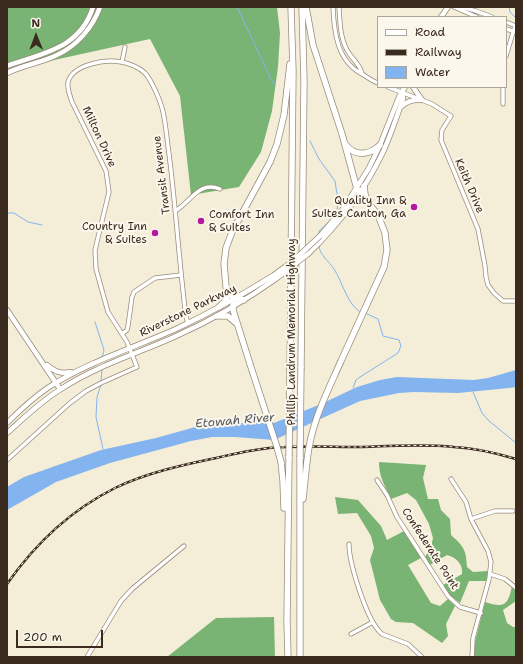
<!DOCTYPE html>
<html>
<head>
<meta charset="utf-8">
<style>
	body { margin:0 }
	#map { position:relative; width:523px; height:664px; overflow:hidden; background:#f4edd7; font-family:"Shantell Sans",sans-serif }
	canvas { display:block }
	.frame { position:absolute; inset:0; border:8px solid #3b2a1e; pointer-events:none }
	.legend { position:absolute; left:377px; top:16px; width:130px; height:72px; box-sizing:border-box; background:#fbf7ec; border:1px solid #aea59a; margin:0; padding:5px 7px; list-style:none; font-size:12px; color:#3b2a1e }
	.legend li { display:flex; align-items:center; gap:8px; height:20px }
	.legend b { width:20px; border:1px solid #aea59a }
	.north { position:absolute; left:16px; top:16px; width:40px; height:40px; -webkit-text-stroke:3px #fbf7ec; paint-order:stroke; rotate:359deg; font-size:11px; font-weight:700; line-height:16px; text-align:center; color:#3b2a1e }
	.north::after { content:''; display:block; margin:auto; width:14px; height:18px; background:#3b2a1e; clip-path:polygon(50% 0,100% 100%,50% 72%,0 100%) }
	.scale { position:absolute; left:16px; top:630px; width:87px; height:18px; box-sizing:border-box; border:2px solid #3b2a1e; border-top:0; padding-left:5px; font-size:12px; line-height:14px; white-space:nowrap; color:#3b2a1e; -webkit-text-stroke:3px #fbf7ec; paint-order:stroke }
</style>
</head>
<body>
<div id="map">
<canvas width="523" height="664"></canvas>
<div class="frame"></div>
<ul class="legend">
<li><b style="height:5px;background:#fff"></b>Road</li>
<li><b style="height:5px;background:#3b2a1e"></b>Railway</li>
<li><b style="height:11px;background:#83b4ef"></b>Water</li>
</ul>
<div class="north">N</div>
<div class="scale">200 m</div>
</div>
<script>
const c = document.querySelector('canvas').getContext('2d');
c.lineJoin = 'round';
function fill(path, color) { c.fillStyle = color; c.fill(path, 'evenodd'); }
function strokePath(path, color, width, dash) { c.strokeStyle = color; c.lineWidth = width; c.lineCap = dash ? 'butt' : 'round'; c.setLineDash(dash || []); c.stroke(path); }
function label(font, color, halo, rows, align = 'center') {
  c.font = font + ' "Shantell Sans",sans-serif'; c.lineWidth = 4; c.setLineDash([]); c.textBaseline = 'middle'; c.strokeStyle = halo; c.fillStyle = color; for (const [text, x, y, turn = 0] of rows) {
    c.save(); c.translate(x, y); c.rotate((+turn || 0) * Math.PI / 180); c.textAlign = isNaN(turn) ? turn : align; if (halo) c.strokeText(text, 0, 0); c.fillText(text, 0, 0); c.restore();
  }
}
const forest = new Path2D(`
	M7,7H277L280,33L278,67L272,111L261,152L239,187L191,195L180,96L150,39L45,62L16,65L7,69Z
	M379,462L426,465L423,478L428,499H438L441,510L450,519L451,535C464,547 466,549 467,567L473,572L488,571L487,581H469L460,603L449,595L443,585L462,574C463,564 457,558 447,555L430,565L425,557L431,547L433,538L429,524L416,500L407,493L391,499C385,485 379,478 379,462Z
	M335,497L358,500L381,526L387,540L404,531L421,558L408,565L431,603L440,606L448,599L455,606L446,624L448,636L442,643L413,623L396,622L391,619L380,600L370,560L374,548L371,536L357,513L338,514Z
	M512,586L516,590V601L503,610L507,623L513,627H516V657H474L475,642L485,602C504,608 508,606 512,586Z
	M274,617L275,657H167L216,618Z`);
const water = new Path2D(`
	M516,370V387L509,388L458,393L414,392L399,393L360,401L274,440L235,437H212L191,441L110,463L56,482L7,510V487L24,477L101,450L156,438L199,426L237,423H274L321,404L357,387L380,380L397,377L474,380L488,378Z`);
const stream = new Path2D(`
	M237,7L272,81L275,85
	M509,7L510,12L516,18
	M310,141L319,159L335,181L338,201L337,211L336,214
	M7,213H14L28,222L42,225
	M319,235V231L330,221
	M319,246C320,256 329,261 334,269C343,283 346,302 360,312
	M95,322L104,350L102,358
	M101,381L102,369
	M101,385L97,397L96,417L103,449
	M353,388L356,380L360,377L398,353L401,346L399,340L383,336L378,319L365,313
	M473,392L482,413L488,420L516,443`);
const minor = new Path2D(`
	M333,7C334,32 337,61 362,74C367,77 372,81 378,83
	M339,7C340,22 340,37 347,50C351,58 361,65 362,74
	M454,7L477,17
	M461,7L476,11L492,17
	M506,22L516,26
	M506,29L516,32
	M506,56L515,26
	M122,62L125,47
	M388,87L432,104L451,116L442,130L441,140L478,229L485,266L486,277L488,285L494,293L503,301H516
	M503,104V87
	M175,211C191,202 199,180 220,189
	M122,334L127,330L128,326L132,297L134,292L155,278L181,275
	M7,460L70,403L86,391L101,383L137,367L127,342L108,312L96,269L95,250L109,192L106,171L72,102C70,96 67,89 68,82C73,64 106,59 121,62C129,63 140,68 145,73C152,81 161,102 163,112C166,125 167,140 169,154C176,208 179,262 186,317L188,323
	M451,479L466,502L471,519L488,551L491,562L489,579L473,638L472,657
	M377,480L387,495L397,517L448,596L460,607L481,613
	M471,519L495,511H513
	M349,544C349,563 367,622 382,634L408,644L422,657
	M490,574L505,579L516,588
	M351,634L373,622
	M87,657L121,601L132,589L184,546`);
const major = new Path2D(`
	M441,17L448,7
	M7,66C42,53 80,49 93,7
	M7,73C23,65 41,63 57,55C77,46 93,27 100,7
	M413,87L422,100
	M401,107C407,101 413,99 422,100
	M320,236L343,209L369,168L380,145L399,97L405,87
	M308,254C338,225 363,193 381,156C390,138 396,118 403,99V92
	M7,310L60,389
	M47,365C55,372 61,374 71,372
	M7,423C20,410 34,397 49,387C88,362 133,348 176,329C210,313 242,295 274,275
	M7,433C24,418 41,401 61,389C96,366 136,354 174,337C210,321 245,301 277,278`);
const highway = new Path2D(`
	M306,7L313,45L342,134L357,189L378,215L385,233L387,250L384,267L341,361
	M346,145C355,157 370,155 380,145
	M364,186L365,194L367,200
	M227,290L233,297L244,300
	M236,298L233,305V310L250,364
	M219,307L225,301L227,297L224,264L226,248L232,232L270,162L277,144L284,115L290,64
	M217,316H228L236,323
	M290,368L293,71L291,7
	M301,368L304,81L302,7
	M281,462L283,481L284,508
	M303,499L307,461
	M288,657L287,621L289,456
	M300,657V457`);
const rail = new Path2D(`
	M7,584C35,544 71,510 115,488C146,473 182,465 216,458C233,454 251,450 269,448C299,445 330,447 360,447C391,446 423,444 454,447C475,448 496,453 516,459`);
const majorBridge = new Path2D(`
	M274,275L293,261L320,236
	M277,278L308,254`);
const highwayBridge = new Path2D(`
	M250,364L277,447L281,462
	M289,456L290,368
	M300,457L301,368
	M307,461C311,423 326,395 341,361`);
const markers = [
	[414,207,4,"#b5179e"],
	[201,221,4,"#b5179e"],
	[155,233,4,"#b5179e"]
];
const streetNames = [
	["Milton Drive",99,137,65],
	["Transit Avenue",162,175,-97],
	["Keith Drive",469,186,67],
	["Riverstone Parkway",188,311,-26],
	["Phillip Landrum Memorial Highway",292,332,-90],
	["Confederate Point",430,549,57]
];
const poiNames = [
	["Quality Inn &",406,201],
	["Suites Canton, Ga",406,214],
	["Comfort Inn",209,215,"left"],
	["& Suites",209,228,"left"],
	["Country Inn",147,227],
	["& Suites",147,240]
];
const waterNames = [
	["Etowah River",235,421,-5]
];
fill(forest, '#79b474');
fill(water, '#83b4ef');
strokePath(stream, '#83b4ef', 1);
strokePath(minor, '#988c7a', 5);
strokePath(major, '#988c7a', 6);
strokePath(highway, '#988c7a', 7);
strokePath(minor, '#fff', 3.5);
strokePath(major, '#fff', 4.5);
strokePath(highway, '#fff', 5.5);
strokePath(rail, '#3b2a1e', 2.5);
strokePath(rail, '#fbf7ec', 1, [3]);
strokePath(majorBridge, '#988c7a', 6, []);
strokePath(highwayBridge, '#988c7a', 7, []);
strokePath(majorBridge, '#fff', 4.5);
strokePath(highwayBridge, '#fff', 5.5);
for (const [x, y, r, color] of markers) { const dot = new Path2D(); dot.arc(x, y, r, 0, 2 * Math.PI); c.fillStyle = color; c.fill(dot); strokePath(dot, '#fbf7ec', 1.5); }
label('11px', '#3b2a1e', '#fbf7ec', streetNames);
label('11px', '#3b2a1e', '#fbf7ec', poiNames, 'right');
label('italic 12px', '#51535d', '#fbf7ec', waterNames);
</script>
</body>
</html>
